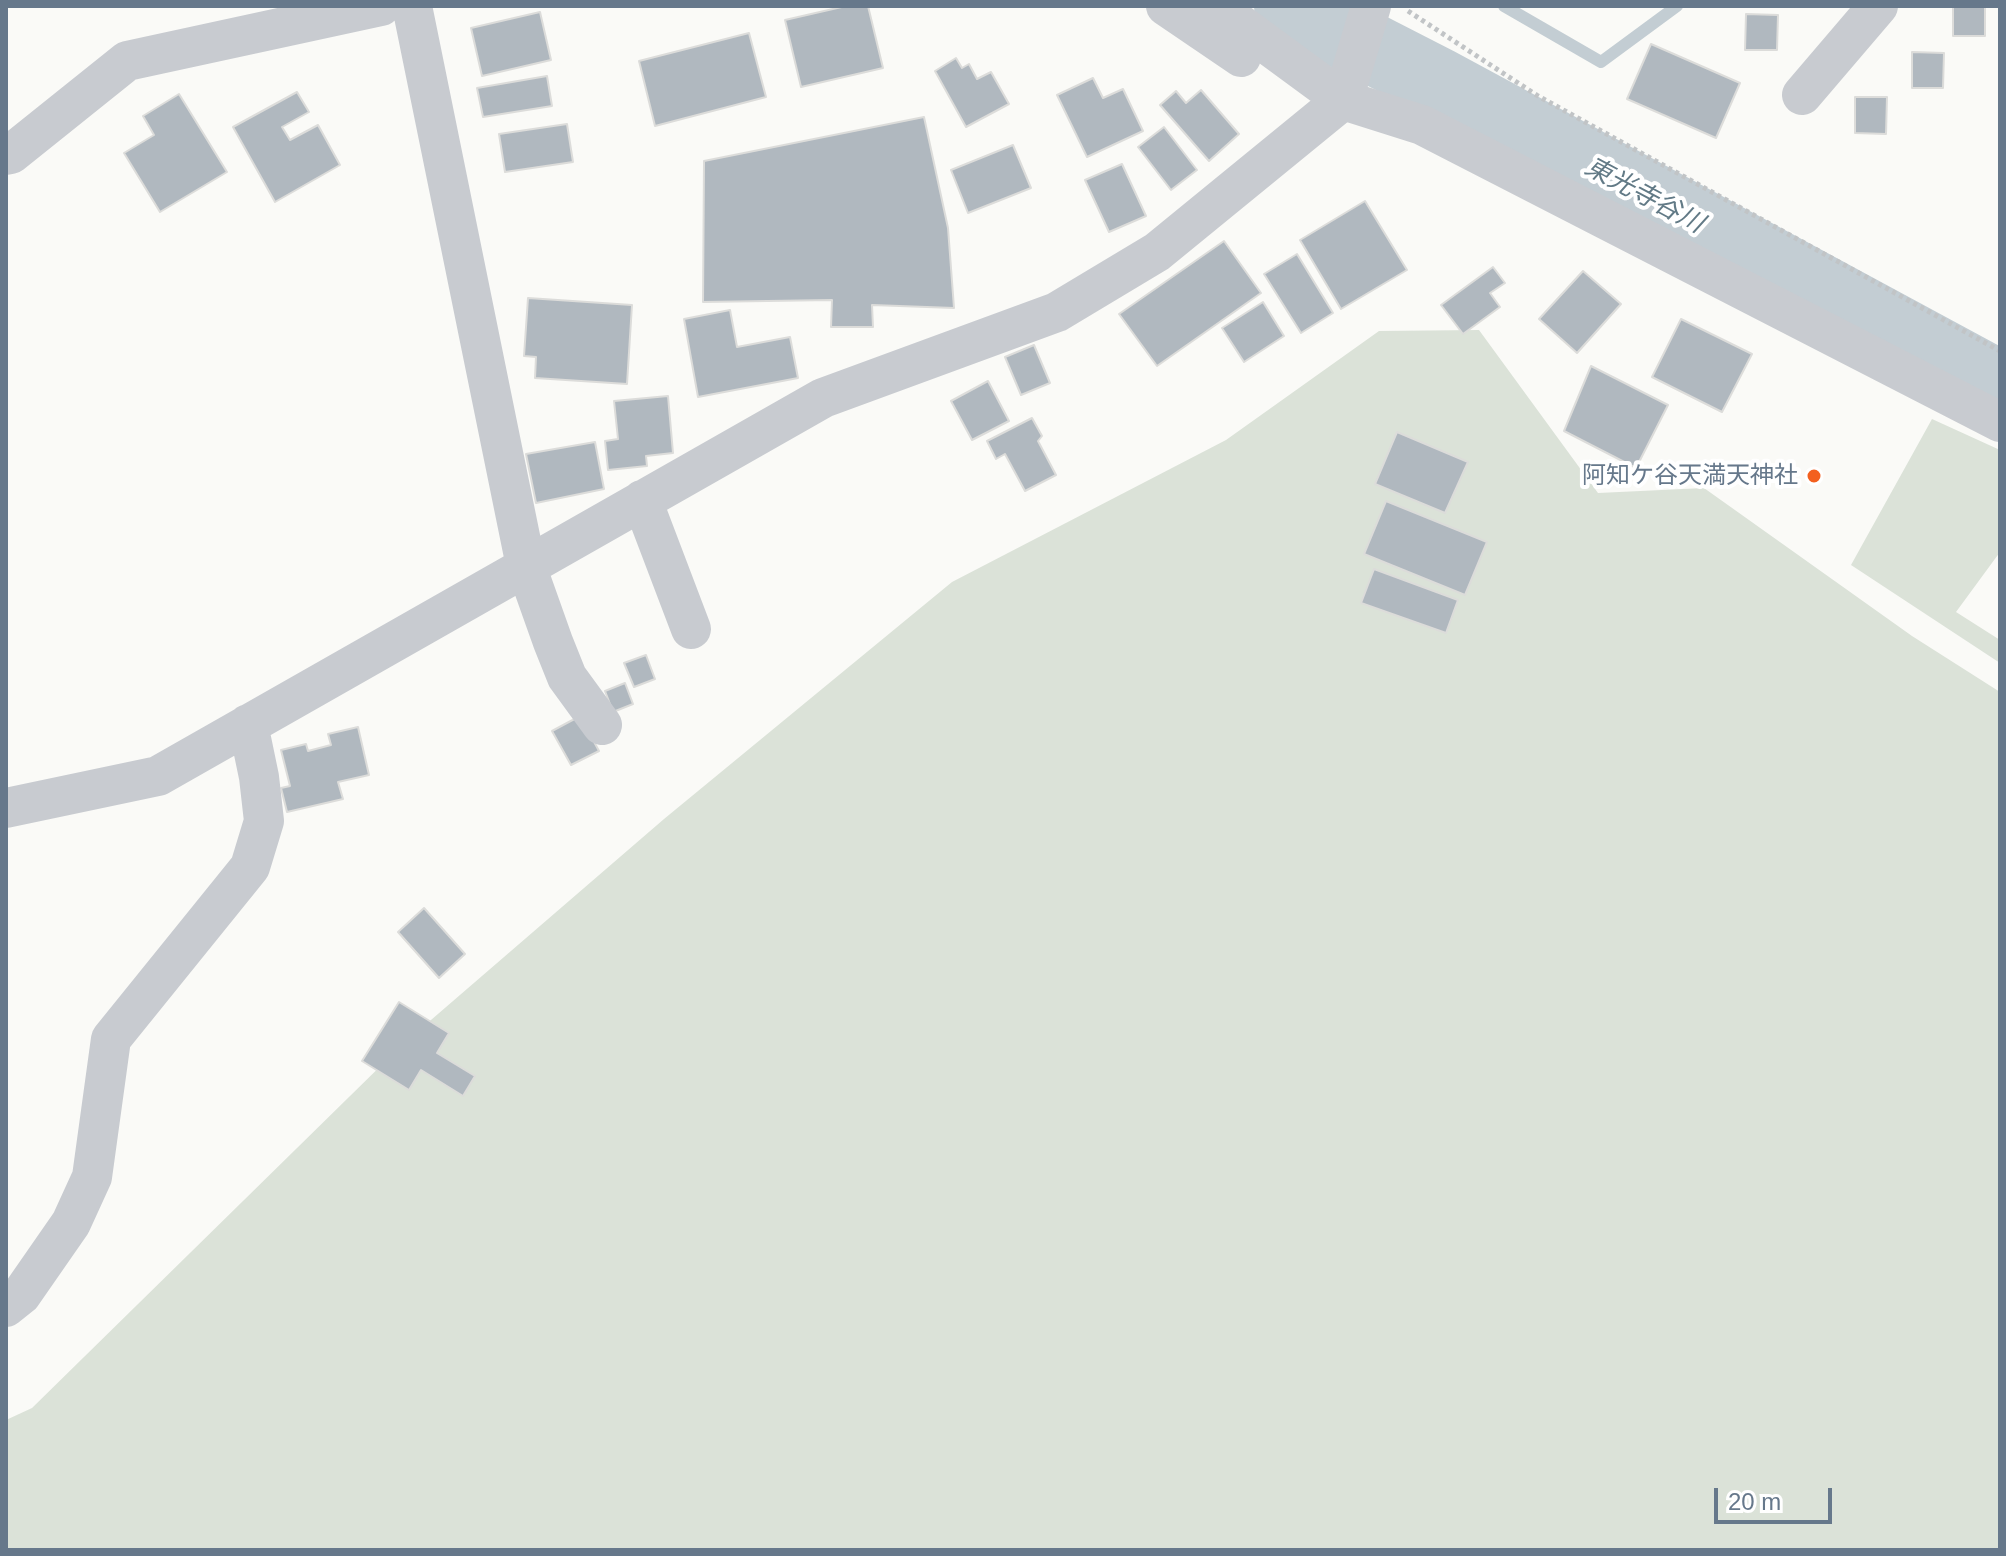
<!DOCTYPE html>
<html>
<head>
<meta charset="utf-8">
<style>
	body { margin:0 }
	#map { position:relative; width:2006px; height:1556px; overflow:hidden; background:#fafaf7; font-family:Arial,sans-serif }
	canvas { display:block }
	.frame { position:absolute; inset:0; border:8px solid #66788b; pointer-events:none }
	.scale { position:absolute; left:1714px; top:1488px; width:118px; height:36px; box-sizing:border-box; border:4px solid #66788b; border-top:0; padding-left:10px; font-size:24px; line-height:28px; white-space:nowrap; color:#66788b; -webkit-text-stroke:6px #fff; paint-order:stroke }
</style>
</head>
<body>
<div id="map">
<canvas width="2006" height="1556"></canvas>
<div class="frame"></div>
<div class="scale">20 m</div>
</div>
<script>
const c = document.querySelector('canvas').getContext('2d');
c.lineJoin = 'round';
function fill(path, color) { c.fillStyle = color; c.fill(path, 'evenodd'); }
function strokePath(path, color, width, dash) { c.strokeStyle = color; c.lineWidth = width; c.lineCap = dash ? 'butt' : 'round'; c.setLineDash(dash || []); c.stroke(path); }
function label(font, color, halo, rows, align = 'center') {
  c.font = font + ' Arial,"Noto Sans JP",sans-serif'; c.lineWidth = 8; c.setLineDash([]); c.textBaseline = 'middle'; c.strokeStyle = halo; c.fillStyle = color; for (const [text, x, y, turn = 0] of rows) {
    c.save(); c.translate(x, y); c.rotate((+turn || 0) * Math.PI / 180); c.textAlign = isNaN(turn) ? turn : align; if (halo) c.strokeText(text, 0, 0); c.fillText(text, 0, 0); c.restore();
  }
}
const green = new Path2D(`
	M1479,330L1598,493L1704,488L1912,636L2000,692V1550H6V1420L32,1408L402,1045L664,819L952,582L1226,440L1379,331Z
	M1932,419L2000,450V552L1956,612L2000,640V663L1851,565Z`);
const stream = new Path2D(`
	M1504,6L1601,62L1677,6
	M1320,24L1360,12`);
const river = new Path2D(`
	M1289,6L1439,83L2000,386`);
const building = new Path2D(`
	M846,6H868L883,68L801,87L785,20Z
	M1953,6H1985V36H1953Z
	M540,12L551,60L482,76L471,28Z
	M1746,14L1778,15L1777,50H1745Z
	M749,33L766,97L655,126L639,61Z
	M1651,44L1740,83L1716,138L1627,99Z
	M1912,52L1944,53L1943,88H1912Z
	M956,58L962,68L969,64L977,79L991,72L1009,104L966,127L935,71Z
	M547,76L552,106L483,117L477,88Z
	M1093,78L1103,98L1123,89L1143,131L1087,157L1057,95Z
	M1201,90L1239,134L1209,161L1160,105L1176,91L1186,103Z
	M297,92L309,112L282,127L290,140L318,125L340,165L275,202L233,127Z
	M179,94L227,172L160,212L124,153L154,135L143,116Z
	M1855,97H1887L1886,134L1855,133Z
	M924,117L948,228L954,308L872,305L873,327H831L832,300L703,302L704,161Z
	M567,124L573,162L505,172L499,134Z
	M1164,127L1197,170L1171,190L1138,147Z
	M1013,145L1031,188L968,213L951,170Z
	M1122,164L1146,216L1109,232L1085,180Z
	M1365,201L1407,270L1341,309L1300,240Z
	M1224,241L1261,293L1157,366L1119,314Z
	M1297,254L1333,313L1301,333L1264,274Z
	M1493,267L1505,283L1490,293L1500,307L1463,334L1441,305Z
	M1583,271L1621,304L1577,353L1539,319Z
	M528,298L632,305L627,384L535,378L536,357L524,356Z
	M1263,302L1284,336L1244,362L1222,328Z
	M730,310L737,347L790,337L798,378L698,397L684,319Z
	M1681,319L1752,354L1722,412L1652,377Z
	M1034,345L1050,383L1021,395L1005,357Z
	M1591,366L1668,405L1636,468L1564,431Z
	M988,381L1009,421L972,440L951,401Z
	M668,396L673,453L646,456L647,466L608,470L605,441L618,439L614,401Z
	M1032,418L1042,436L1038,441L1056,475L1025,491L1005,454L996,459L987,441Z
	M1397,432L1468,462L1445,513L1375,484Z
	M595,442L604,489L536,503L526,454Z
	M1386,501L1487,542L1465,595L1364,554Z
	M1374,569L1458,600L1446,633L1361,603Z
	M646,655L655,679L634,687L624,663Z
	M625,683L633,704L613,712L605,691Z
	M580,716L599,751L571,765L552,731Z
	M358,727L369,775L338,782L343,799L287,812L281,788L290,786L281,750L306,744L308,751L331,745L328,734Z
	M424,908L465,954L439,978L398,932Z
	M399,1002L449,1033L437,1053L475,1076L463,1096L421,1070L409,1090L362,1061Z`);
const path = new Path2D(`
	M1408,11L1538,96L2000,351`);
const minor = new Path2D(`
	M412,6L526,566L553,642L567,677L602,725
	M1166,6L1241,57
	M1215,6L1343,100L1422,125L2000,422
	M1802,95L1878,6
	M6,155L11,154L127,61L381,6
	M642,500L691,629
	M6,808L158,776L823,398L1057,312L1157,252L1343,100L1371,6
	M6,1307L21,1295L71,1223L92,1177L111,1039L250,867L264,821L259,777L248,724`);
const markers = [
	[1814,476,8,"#f3601e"]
];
const poiNames = [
	["阿知ケ谷天満天神社",1798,476]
];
const waterNames = [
	["東光寺谷川",1644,196,28]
];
fill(green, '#dbe2d8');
strokePath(stream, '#c3cdd3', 12);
strokePath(river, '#c3cdd3', 70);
fill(building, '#b0b8bf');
strokePath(building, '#dcdcda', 2);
strokePath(path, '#c1c4c6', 5, [4, 4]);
strokePath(minor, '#c8cbd0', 40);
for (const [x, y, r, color] of markers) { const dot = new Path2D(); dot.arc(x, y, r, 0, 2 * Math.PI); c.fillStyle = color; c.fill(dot); strokePath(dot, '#fff', 3); }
label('24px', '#66788b', '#fff', poiNames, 'right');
label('italic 26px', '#627a86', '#fff', waterNames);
</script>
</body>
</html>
